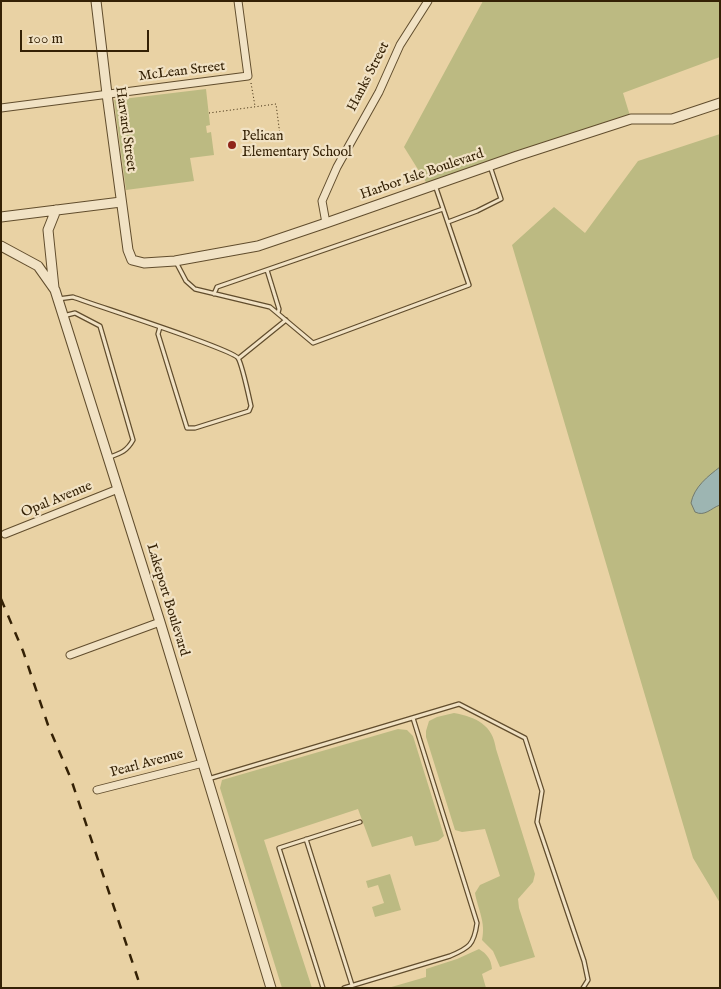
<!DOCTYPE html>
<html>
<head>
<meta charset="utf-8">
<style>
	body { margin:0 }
	#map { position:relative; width:721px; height:989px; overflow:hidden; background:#e9d2a4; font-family:"IM FELL English",serif }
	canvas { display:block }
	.frame { position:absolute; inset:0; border:2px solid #342105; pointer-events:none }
	.scale { position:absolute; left:20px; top:30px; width:129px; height:22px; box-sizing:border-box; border:2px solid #342105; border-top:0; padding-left:6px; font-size:15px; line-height:18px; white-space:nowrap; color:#342105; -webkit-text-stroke:4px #f1e2c4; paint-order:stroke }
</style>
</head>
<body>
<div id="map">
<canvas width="721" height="989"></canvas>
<div class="frame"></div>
<div class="scale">100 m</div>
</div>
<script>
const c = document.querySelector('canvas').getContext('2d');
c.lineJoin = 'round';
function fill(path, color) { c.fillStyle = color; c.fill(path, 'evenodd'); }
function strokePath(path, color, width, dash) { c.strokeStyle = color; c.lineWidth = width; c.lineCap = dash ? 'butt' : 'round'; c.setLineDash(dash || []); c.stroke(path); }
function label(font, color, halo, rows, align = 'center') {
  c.font = font + ' "IM FELL English",serif'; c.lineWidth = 4.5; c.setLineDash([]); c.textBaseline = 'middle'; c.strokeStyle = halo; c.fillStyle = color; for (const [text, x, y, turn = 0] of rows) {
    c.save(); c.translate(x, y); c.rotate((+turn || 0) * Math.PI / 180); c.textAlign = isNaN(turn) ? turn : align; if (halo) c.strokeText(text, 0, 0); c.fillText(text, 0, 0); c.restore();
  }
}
const green = new Path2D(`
	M483,1H720V57L623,93L631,119L429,187L404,147Z
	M206,89L210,125L206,126L207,133L211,132L214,155L190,158L194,181L126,190L114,100Z
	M720,134V903L693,858L512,245L554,207L585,233L638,161Z
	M454,713C476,717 493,725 496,749L535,874L533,882L518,899L519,908L535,957L500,967L493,951L482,940C486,922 478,910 475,893L480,885L500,876L485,829L462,832L455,830L426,737V731L429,721L437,717Z
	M398,729L407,730L413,736L444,836L438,841L415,846L412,836L372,847L358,809L264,840L312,988H282L220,788L222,780Z
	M390,874L401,910L375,917L372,907L384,903L378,885L368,888L366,881Z
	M479,949C487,954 491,959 492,969L482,974L486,988H388L426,977V969L457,959Z`);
const water = new Path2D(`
	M720,467V505C711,508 705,517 695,512L691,503C694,487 708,476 720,467Z`);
const path = new Path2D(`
	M251,83L255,106
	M209,113L276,104L280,135`);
const service = new Path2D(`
	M448,222L477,211L501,199L490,166
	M176,262L186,281L195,289L270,307L313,343L469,285L435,185
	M267,270L279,309L278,313
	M214,294L217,287L443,209
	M58,299L73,297C94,305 232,349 238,358C242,364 249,397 251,406L249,411L195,428H187L158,334L160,327
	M63,316L75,313L100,326L133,440C127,451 121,453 110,457
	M239,358L286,320
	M208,779L459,704L525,738L542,791L537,822L584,961L588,980L583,988
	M306,839L352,985
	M323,988L279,848L360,822
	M344,988L450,956C469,948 474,945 477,923L413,718`);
const minor = new Path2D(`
	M1,108L248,76L238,1
	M326,223L322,201L337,167L379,92L400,45L428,1
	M5,534L118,489
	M70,655L160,622
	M97,790L203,763`);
const tertiary = new Path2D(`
	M96,1L107,94L128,250L132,260L144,263L175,261L258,246L326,223L517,156L631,119H672L720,103
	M1,217L121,202
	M1,246L38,266L55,290L160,622L271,988
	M54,288L48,230L56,210`);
const rail = new Path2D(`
	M1,599L23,651L48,725L71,779L141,988`);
const markers = [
	[232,145,5,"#8f2418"]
];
const streetNames = [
	["McLean Street",182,72,-7],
	["Hanks Street",369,77,-63],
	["Harvard Street",125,129,82],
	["Harbor Isle Boulevard",422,175,-19],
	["Opal Avenue",57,500,-22],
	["Lakeport Boulevard",167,600,73],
	["Pearl Avenue",147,764,-15]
];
const poiNames = [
	["Pelican",242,137],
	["Elementary School",242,153]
];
fill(green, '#bcba82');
fill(water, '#9db5b2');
strokePath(water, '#737a6d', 1);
strokePath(service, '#614d2d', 5.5);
strokePath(minor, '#614d2d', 9);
strokePath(tertiary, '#614d2d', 11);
strokePath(path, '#342105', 1, [1, 2.5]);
strokePath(service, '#f1e2c4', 3);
strokePath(minor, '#f1e2c4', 7);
strokePath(tertiary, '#f1e2c4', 9);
strokePath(rail, '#342105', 2.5, [9, 9]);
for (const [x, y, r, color] of markers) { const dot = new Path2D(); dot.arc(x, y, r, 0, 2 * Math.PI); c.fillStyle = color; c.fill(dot); strokePath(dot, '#f1e2c4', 2); }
label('14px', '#342105', '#f1e2c4', streetNames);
label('14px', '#342105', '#f1e2c4', poiNames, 'left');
</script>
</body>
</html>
